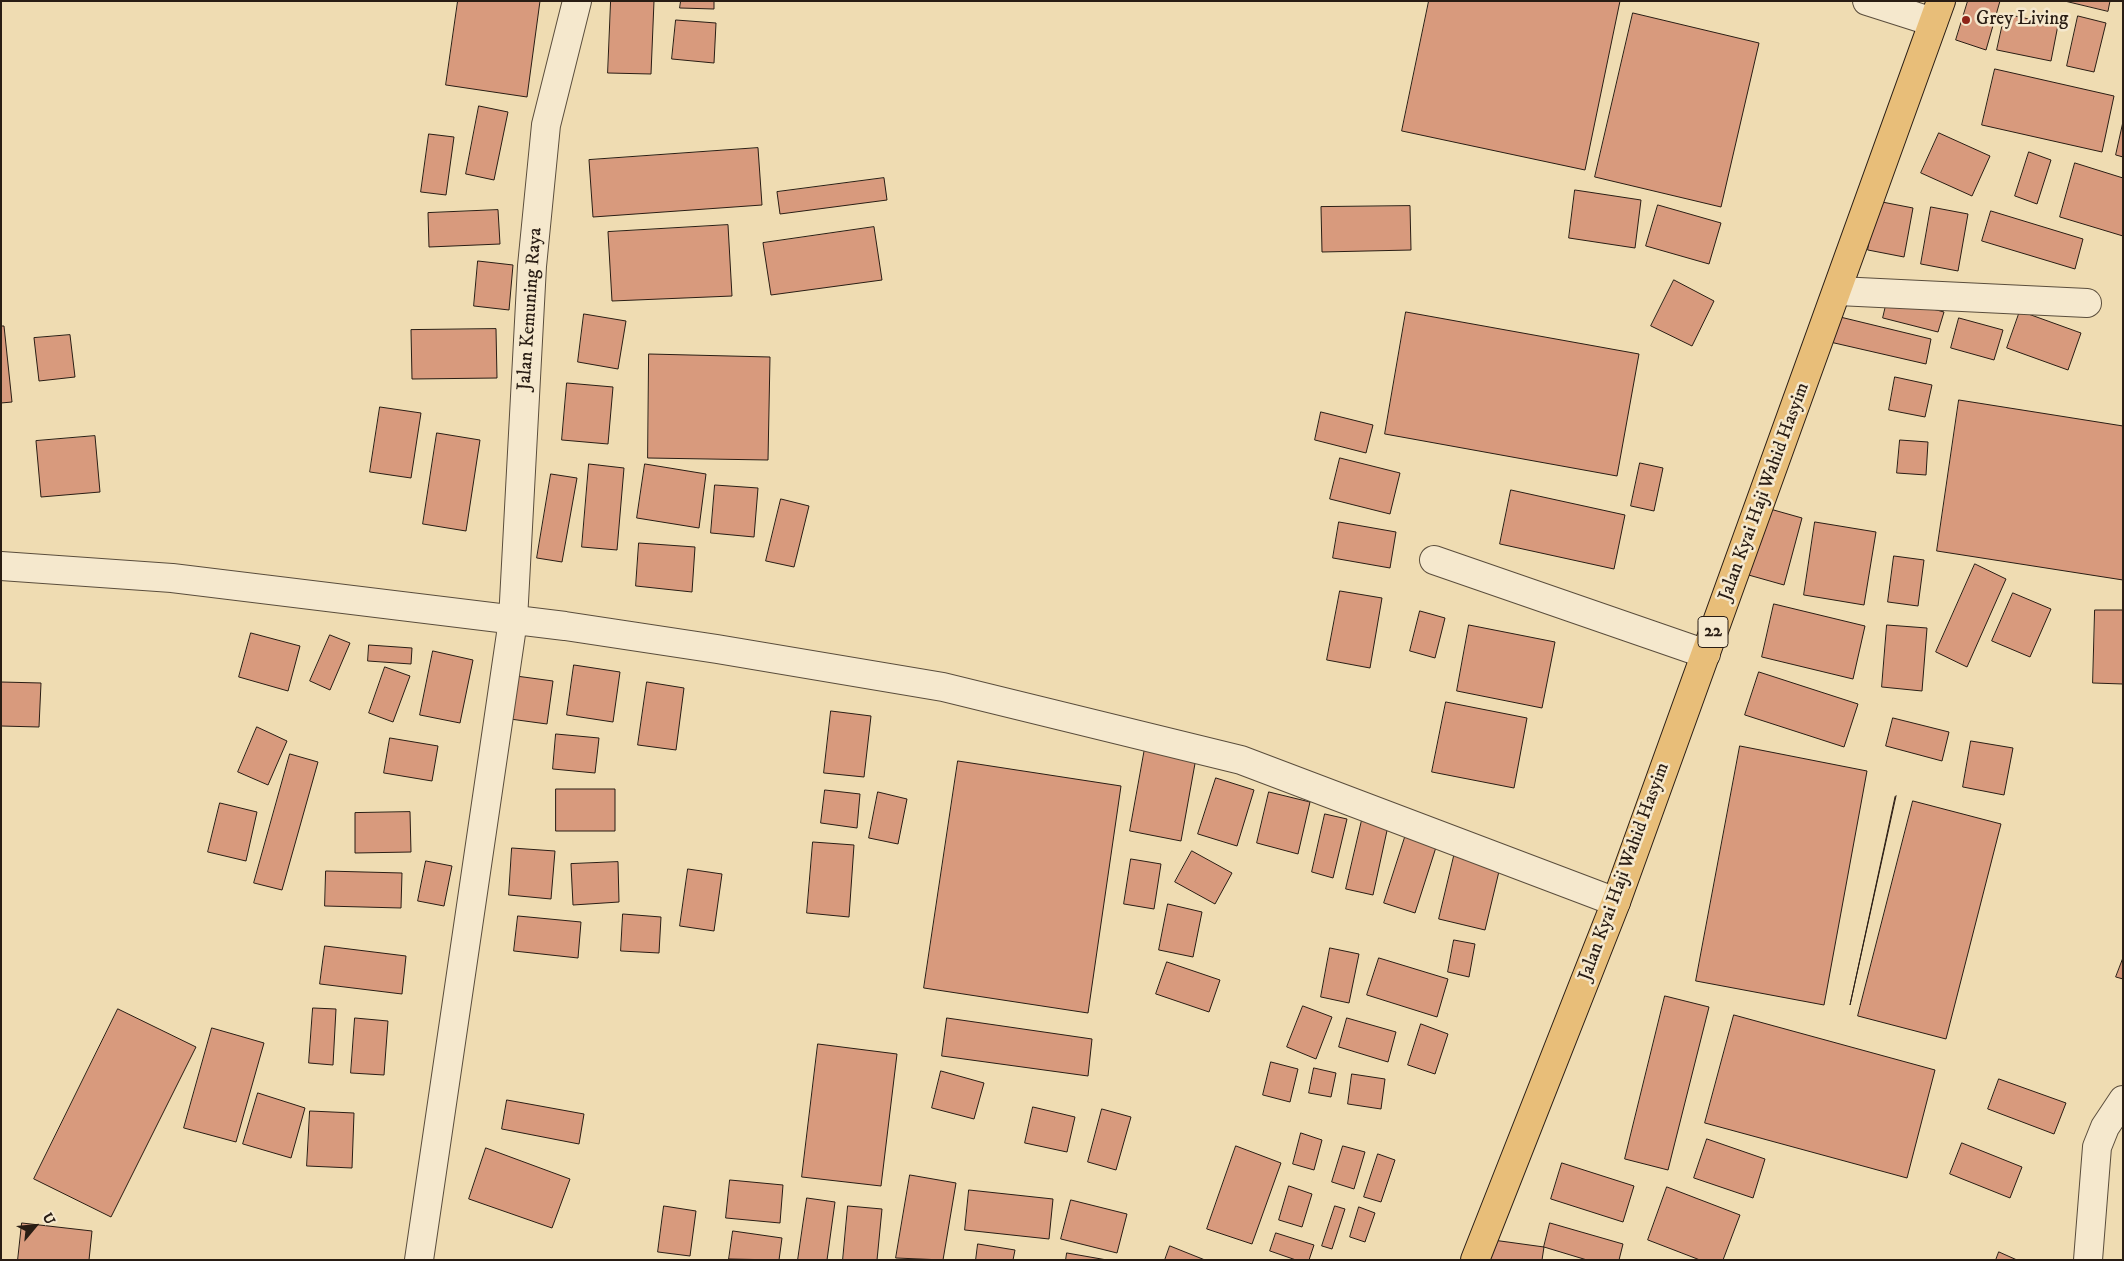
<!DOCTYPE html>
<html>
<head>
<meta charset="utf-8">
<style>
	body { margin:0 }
	#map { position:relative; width:2124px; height:1261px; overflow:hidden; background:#efdcb2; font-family:"IM FELL DW Pica",serif }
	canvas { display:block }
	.frame { position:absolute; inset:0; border:2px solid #291d14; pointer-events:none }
	.north { position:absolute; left:10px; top:1201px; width:50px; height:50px; -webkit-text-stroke:4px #f5e8cd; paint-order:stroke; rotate:62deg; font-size:14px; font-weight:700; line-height:20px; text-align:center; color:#291d14 }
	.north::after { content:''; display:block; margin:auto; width:18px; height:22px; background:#291d14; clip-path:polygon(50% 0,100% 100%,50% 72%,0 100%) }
</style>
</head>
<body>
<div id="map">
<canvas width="2124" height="1261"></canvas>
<div class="frame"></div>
<div class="north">U</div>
</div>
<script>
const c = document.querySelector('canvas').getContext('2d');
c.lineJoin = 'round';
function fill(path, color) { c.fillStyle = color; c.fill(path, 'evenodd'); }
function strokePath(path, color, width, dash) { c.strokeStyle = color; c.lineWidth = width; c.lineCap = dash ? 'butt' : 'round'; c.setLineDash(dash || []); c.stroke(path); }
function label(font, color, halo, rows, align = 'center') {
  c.font = font + ' "IM FELL DW Pica",serif'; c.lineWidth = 5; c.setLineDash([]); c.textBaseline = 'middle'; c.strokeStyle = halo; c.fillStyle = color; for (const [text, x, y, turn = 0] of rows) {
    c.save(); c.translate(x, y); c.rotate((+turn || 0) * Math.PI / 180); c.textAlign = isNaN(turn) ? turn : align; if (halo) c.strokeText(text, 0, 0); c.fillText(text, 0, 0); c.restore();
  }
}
const building = new Path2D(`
	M458,1H540L527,97L446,85Z
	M611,1H654L651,74L608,73Z
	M681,1H714V9L680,8Z
	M1429,1H1620L1585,170L1402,131Z
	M1968,1H2000L1986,50L1956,40Z
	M2065,1H2110L2108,11Z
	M1633,13L1759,43L1721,207L1595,177Z
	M2005,14L2058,25L2051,61L1997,50Z
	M2078,16L2106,23L2094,72L2067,66Z
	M676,20L716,23L714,63L672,59Z
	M1995,69L2114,96L2102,152L1982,125Z
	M479,106L508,112L494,180L466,174Z
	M2123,122V157L2116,155Z
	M1939,133L1990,156L1972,196L1921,173Z
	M429,134L454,137L446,195L421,192Z
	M758,148L762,205L593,217L589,160Z
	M2029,152L2051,160L2037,204L2015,196Z
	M2075,163L2123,178V236L2060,217Z
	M884,178L887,200L780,214L777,192Z
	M1575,190L1641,200L1635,248L1569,238Z
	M1877,201L1913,208L1904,257L1868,250Z
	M1658,205L1721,223L1709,264L1646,246Z
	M1410,206L1411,250L1322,252L1321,207Z
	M1931,207L1968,214L1958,271L1921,264Z
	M498,210L500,244L429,247L428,213Z
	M1991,211L2083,239L2075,269L1982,241Z
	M728,225L732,296L612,301L608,232Z
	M874,227L882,280L771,295L763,243Z
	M478,261L513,265L509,310L474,306Z
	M1674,280L1714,301L1692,346L1651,326Z
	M1888,297L1944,312L1938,332L1883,318Z
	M2020,311L2081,333L2068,370L2007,348Z
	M1406,312L1639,354L1617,476L1385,434Z
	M584,314L626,321L618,369L578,362Z
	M1836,316L1931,339L1926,364L1830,342Z
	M1959,318L2003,330L1994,360L1951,348Z
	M1,326H4L12,402L1,403Z
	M496,329L497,378L412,379L411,330Z
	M70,335L75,377L39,381L34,338Z
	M649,354L770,357L768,460L648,458Z
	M1895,377L1932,385L1925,417L1889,410Z
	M567,383L613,387L608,444L562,440Z
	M1959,400L2123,426V580L1937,551Z
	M380,407L421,413L411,478L370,472Z
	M1321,412L1373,425L1366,453L1315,440Z
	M437,433L480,440L466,531L423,524Z
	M95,436L100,492L41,497L36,441Z
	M1900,440L1928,442L1926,475L1897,473Z
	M1340,458L1400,473L1390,514L1330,499Z
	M1640,463L1663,468L1654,511L1631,506Z
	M589,464L624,468L617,550L582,547Z
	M645,464L706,474L699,528L637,518Z
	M551,474L577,478L562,562L537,558Z
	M715,485L758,488L754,537L711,533Z
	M1511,490L1625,515L1614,569L1500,544Z
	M781,499L809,506L794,567L766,561Z
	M1763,507L1802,518L1784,585L1745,574Z
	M1339,522L1396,532L1390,568L1333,558Z
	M1815,522L1876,532L1864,605L1804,595Z
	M639,543L695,547L692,592L636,586Z
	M1894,556L1924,560L1918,606L1888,602Z
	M1975,564L2006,579L1967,667L1936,652Z
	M1340,591L1382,598L1370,668L1327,660Z
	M2013,593L2051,609L2030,657L1992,641Z
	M1774,604L1865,626L1853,679L1762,657Z
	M2095,610H2123V684L2093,683Z
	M1420,611L1445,618L1435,658L1410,651Z
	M1469,625L1555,642L1542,708L1457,691Z
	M1887,625L1927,628L1922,691L1882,687Z
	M251,633L300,646L288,691L239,677Z
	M330,635L350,643L330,690L310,681Z
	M369,645L412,648L411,664L368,661Z
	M433,651L473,660L460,723L420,715Z
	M574,665L620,672L613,722L567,715Z
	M385,667L410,676L393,722L369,713Z
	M1759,672L1858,704L1844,747L1745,715Z
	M516,676L553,681L547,724L510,719Z
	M1,682L41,683L39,727L1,726Z
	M647,682L684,688L676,750L638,745Z
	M1446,702L1527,718L1514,788L1432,772Z
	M831,711L871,716L864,777L824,773Z
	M1893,718L1949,732L1942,761L1886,746Z
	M257,727L287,741L268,785L238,772Z
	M556,734L599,738L595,773L553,769Z
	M390,738L438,746L432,781L384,773Z
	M1971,741L2013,748L2004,795L1963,787Z
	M1740,746L1867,771L1824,1005L1696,981Z
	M1145,748L1196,758L1181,841L1130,831Z
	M290,754L318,762L282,890L254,883Z
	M958,761L1121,786L1088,1013L924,988Z
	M1216,778L1254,790L1237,846L1198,834Z
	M556,789H615V831H556Z
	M825,790L860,794L857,828L821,823Z
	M878,792L907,799L898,844L869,838Z
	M1269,792L1310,802L1298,854L1257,843Z
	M1896,796L1850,1005L1895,797Z
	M1913,801L2001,824L1946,1039L1858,1016Z
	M220,803L257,812L246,861L208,852Z
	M410,812L411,852L355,853V813Z
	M1325,814L1347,819L1333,878L1312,872Z
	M1362,820L1388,826L1373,895L1346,889Z
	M1407,831L1438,841L1415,913L1384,903Z
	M813,842L854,845L849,917L807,913Z
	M512,848L555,851L551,899L509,895Z
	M1192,851L1232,873L1215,904L1175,882Z
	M1455,852L1501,863L1485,930L1439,919Z
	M1131,859L1161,864L1154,909L1124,904Z
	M426,861L452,866L444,906L418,901Z
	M618,862L619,902L573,905L571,864Z
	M688,869L722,874L714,931L680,926Z
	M326,871L402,873L401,908L325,906Z
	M1168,904L1202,912L1193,957L1159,950Z
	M623,914L661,917L659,953L621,951Z
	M518,916L581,922L578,958L514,951Z
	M1454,940L1475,944L1469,977L1448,972Z
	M325,946L406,956L402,994L320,984Z
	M1330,948L1359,954L1349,1003L1321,997Z
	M1379,958L1448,979L1437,1017L1367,995Z
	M2123,958V979L2116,977Z
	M1167,962L1220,980L1209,1012L1156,994Z
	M1665,996L1709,1007L1668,1170L1625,1159Z
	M1303,1006L1332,1017L1316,1059L1287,1047Z
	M313,1008L336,1009L333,1065L309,1063Z
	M118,1009L196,1047L111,1217L34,1179Z
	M1734,1015L1935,1070L1907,1178L1705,1123Z
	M355,1018L388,1021L384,1075L351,1073Z
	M947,1018L1092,1039L1088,1076L942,1056Z
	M1347,1018L1396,1032L1388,1062L1339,1047Z
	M1421,1024L1448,1034L1435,1074L1408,1065Z
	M212,1028L264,1043L236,1142L184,1128Z
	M818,1044L897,1054L881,1186L802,1177Z
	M1271,1062L1298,1069L1290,1102L1263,1095Z
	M1314,1068L1336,1073L1331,1097L1309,1093Z
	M941,1071L984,1083L974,1119L932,1108Z
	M1352,1074L1385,1079L1381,1109L1348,1104Z
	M1999,1079L2066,1103L2054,1134L1988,1109Z
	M258,1093L305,1108L291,1158L243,1144Z
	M507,1100L584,1114L579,1144L502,1129Z
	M1033,1107L1075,1117L1067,1152L1025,1143Z
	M1102,1109L1131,1117L1116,1170L1088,1162Z
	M310,1111L354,1113L352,1168L307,1166Z
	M1301,1133L1322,1140L1314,1170L1293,1164Z
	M1707,1139L1765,1159L1753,1198L1694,1178Z
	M1962,1143L2022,1167L2010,1198L1950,1174Z
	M1236,1146L1281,1163L1252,1244L1207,1229Z
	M1343,1146L1365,1152L1354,1189L1332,1182Z
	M486,1148L570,1179L552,1228L469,1199Z
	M1378,1154L1395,1160L1381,1202L1364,1197Z
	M1562,1163L1634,1186L1623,1222L1551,1199Z
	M910,1175L956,1183L943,1260L896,1258Z
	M730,1180L783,1185L780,1223L726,1218Z
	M1289,1186L1312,1194L1302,1227L1279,1220Z
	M1667,1187L1740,1215L1723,1260H1700L1648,1240Z
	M969,1190L1053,1199L1049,1239L965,1230Z
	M807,1198L835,1202L827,1260H798Z
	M1071,1200L1127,1214L1117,1253L1061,1239Z
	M664,1206L696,1211L690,1256L658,1252Z
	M848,1206L882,1209L877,1260H843Z
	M1335,1206L1345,1209L1332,1249L1322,1246Z
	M1359,1207L1375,1213L1365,1242L1350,1237Z
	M22,1223L92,1231L89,1260H18Z
	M1550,1223L1623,1244L1619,1260H1587L1544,1247Z
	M733,1231L782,1238L779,1260L729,1259Z
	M1276,1233L1314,1245L1309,1260H1296L1270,1251Z
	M1493,1240L1544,1247L1542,1260H1490Z
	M978,1244L1015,1250L1013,1260H976Z
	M1170,1246L1205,1260H1165Z
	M1999,1252L2017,1260H1996Z
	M1067,1253L1107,1260H1066Z`);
const minor = new Path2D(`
	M1867,1L1933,22
	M1838,291L2087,303
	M1434,560L1706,654
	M1,566L172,578L565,626L717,649L943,687L1241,760L1616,902
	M419,1260L513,620L532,266L546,125L577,1
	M2088,1260L2097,1147L2105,1127L2123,1100`);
const highway = new Path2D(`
	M1475,1260L1616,902L1941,1`);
const markers = [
	[1966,20,5,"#8f2418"]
];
const shields = [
	[1713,632,30]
];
const shieldNames = [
	["22",1713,632]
];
const poiNames = [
	["Grey Living",1976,20]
];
const streetNames = [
	["Jalan Kemuning Raya",531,309,-86],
	["Jalan Kyai Haji Wahid Hasyim",1765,492,-70],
	["Jalan Kyai Haji Wahid Hasyim",1625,872,-70]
];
fill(building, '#d89a7d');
strokePath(building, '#291d14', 1);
strokePath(minor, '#5a4d3c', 30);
strokePath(highway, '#291d14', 30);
strokePath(minor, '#f5e8cd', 28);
strokePath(highway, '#e8be79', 28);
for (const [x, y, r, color] of markers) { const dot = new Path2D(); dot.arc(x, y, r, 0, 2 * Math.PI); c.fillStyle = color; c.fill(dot); strokePath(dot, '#f5e8cd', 2); }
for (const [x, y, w] of shields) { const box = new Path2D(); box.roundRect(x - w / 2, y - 15.5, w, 31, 4); c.fillStyle = '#f5e8cd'; c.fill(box); strokePath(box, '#291d14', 1); }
label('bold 18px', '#291d14', null, shieldNames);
label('19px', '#291d14', '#f5e8cd', poiNames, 'left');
label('19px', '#291d14', '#f5e8cd', streetNames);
</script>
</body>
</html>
